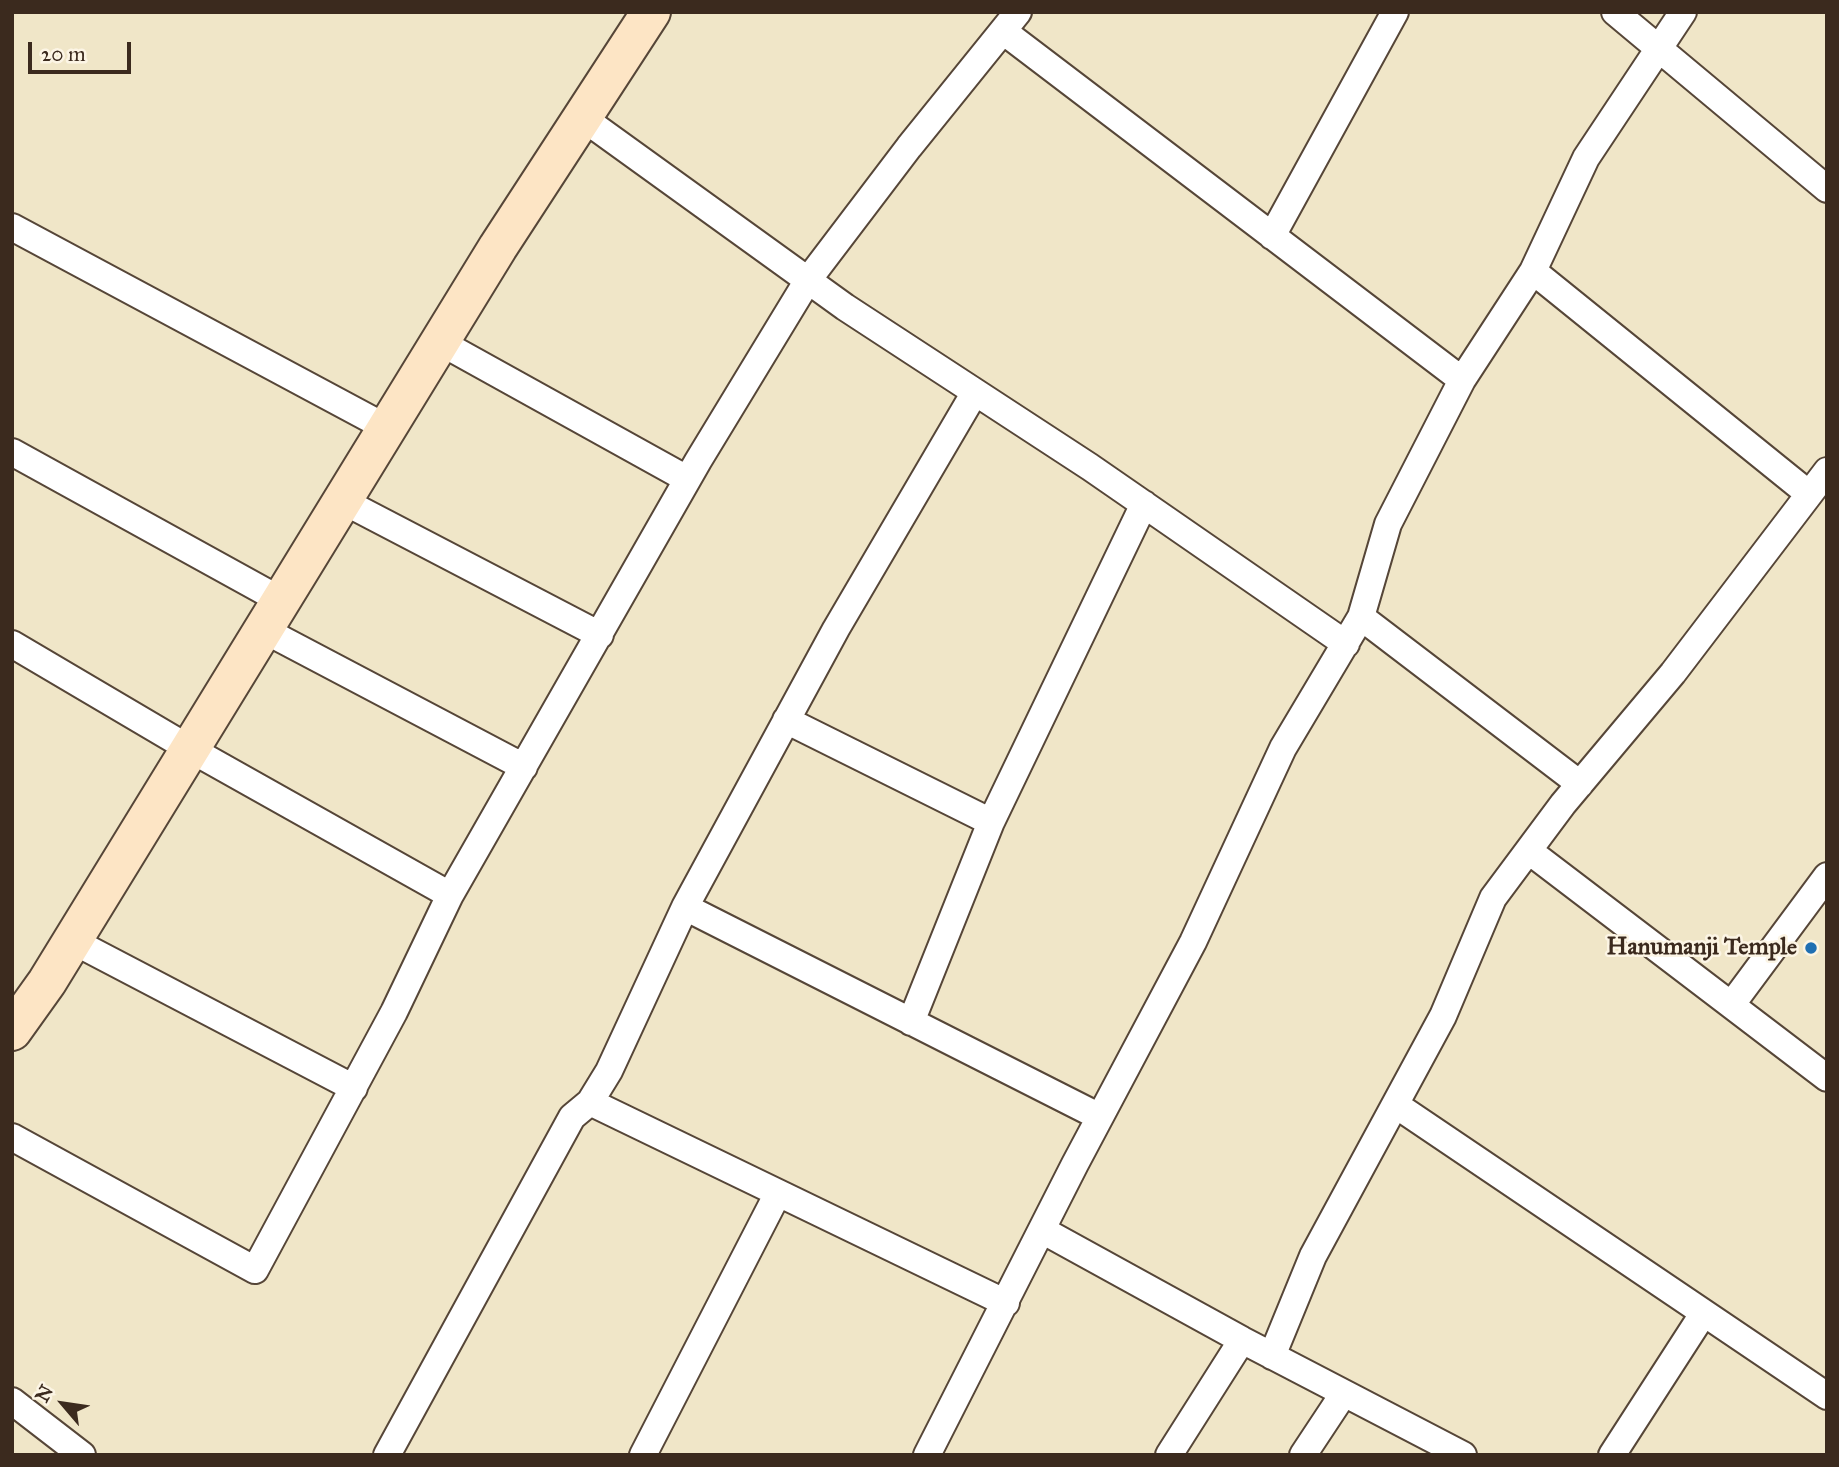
<!DOCTYPE html>
<html>
<head>
<meta charset="utf-8">
<style>
	body { margin:0 }
	#map { position:relative; width:1839px; height:1467px; overflow:hidden; background:#f0e6c8; font-family:"IM FELL Great Primer",serif }
	canvas { display:block }
	.frame { position:absolute; inset:0; border:14px solid #3b2a1e; pointer-events:none }
	.north { position:absolute; left:28px; top:1369px; width:70px; height:70px; -webkit-text-stroke:5px #fcf5e5; paint-order:stroke; rotate:299deg; font-size:19px; font-weight:700; line-height:28px; text-align:center; color:#3b2a1e }
	.north::after { content:''; display:block; margin:auto; width:24px; height:32px; background:#3b2a1e; clip-path:polygon(50% 0,100% 100%,50% 72%,0 100%) }
	.scale { position:absolute; left:28px; top:42px; width:103px; height:32px; box-sizing:border-box; border:4px solid #3b2a1e; border-top:0; padding-left:9px; font-size:21px; line-height:24px; white-space:nowrap; color:#3b2a1e; -webkit-text-stroke:5px #fcf5e5; paint-order:stroke }
</style>
</head>
<body>
<div id="map">
<canvas width="1839" height="1467"></canvas>
<div class="frame"></div>
<div class="north">N</div>
<div class="scale">20 m</div>
</div>
<script>
const c = document.querySelector('canvas').getContext('2d');
c.lineJoin = 'round';
function strokePath(path, color, width, dash) { c.strokeStyle = color; c.lineWidth = width; c.lineCap = dash ? 'butt' : 'round'; c.setLineDash(dash || []); c.stroke(path); }
function label(font, color, halo, rows, align = 'center') {
  c.font = font + ' "IM FELL Great Primer",serif'; c.lineWidth = 5; c.setLineDash([]); c.textBaseline = 'middle'; c.strokeStyle = halo; c.fillStyle = color; for (const [text, x, y, turn = 0] of rows) {
    c.save(); c.translate(x, y); c.rotate((+turn || 0) * Math.PI / 180); c.textAlign = isNaN(turn) ? turn : align; if (halo) c.strokeText(text, 0, 0); c.fillText(text, 0, 0); c.restore();
  }
}
const street = new Path2D(`
	M1615,12L1827,189
	M1003,31L1462,380
	M583,118L845,307L1090,467L1346,644
	M12,227L387,428
	M1272,236L1395,12
	M1533,271L1809,494
	M440,342L687,479
	M12,452L282,601
	M343,501L600,635
	M1361,617L1580,784
	M264,630L524,767
	M12,644L190,749L450,895
	M786,720L991,822
	M1529,851L1827,1078
	M685,907L1100,1117
	M73,941L354,1088
	M1732,1004L1827,876
	M911,1022L991,822L1144,504
	M590,1102L1006,1303
	M1396,1105L1827,1396
	M12,1137L255,1270L394,1012L450,895L698,461L808,280L909,147L1018,12
	M1042,1230L1242,1340L1463,1455
	M1272,1356L1313,1256L1443,1016L1493,898L1563,804L1673,673L1827,471
	M12,1401L82,1455
	M387,1455L572,1117L590,1102L609,1071L685,907L836,629L975,392
	M643,1455L778,1193
	M927,1455L1075,1164L1193,942L1283,748L1361,617L1388,524L1462,380L1533,271L1586,158L1683,12
	M1169,1455L1242,1340
	M1303,1455L1344,1393
	M1612,1455L1703,1314`);
const secondary = new Path2D(`
	M12,1031L47,982L498,247L651,12`);
const markers = [
	[1811,948,7,"#1f6fb2"]
];
const poiNames = [
	["Hanumanji Temple",1797,948]
];
strokePath(street, '#564638', 30);
strokePath(secondary, '#564638', 42);
strokePath(street, '#fff', 26);
strokePath(secondary, '#fde5c5', 38);
for (const [x, y, r, color] of markers) { const dot = new Path2D(); dot.arc(x, y, r, 0, 2 * Math.PI); c.fillStyle = color; c.fill(dot); strokePath(dot, '#fcf5e5', 2.5); }
label('bold 24px', '#3b2a1e', '#fcf5e5', poiNames, 'right');
</script>
</body>
</html>
